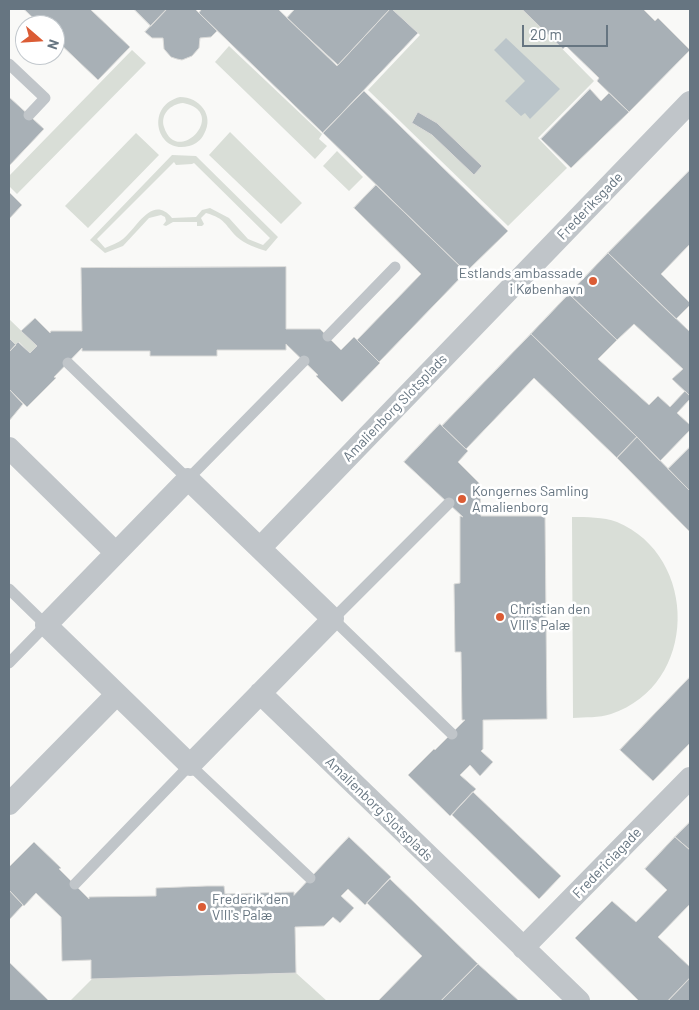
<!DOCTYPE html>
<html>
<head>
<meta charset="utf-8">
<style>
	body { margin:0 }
	#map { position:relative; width:699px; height:1010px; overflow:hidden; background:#f9f9f7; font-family:Barlow,sans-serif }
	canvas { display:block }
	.frame { position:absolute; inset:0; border:10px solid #667581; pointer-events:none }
	.north { position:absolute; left:15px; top:15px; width:50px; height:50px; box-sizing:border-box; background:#fff; border:1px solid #c2c8cd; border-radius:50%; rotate:109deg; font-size:14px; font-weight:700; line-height:20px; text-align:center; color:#667581 }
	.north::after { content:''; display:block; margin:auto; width:18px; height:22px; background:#db5c35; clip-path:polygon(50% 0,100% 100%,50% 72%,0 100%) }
	.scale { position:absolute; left:522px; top:25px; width:86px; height:22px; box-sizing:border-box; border:2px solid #667581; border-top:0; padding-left:6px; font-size:15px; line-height:18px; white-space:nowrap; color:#667581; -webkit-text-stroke:4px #fff; paint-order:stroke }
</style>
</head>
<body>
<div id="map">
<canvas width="699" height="1010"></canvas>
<div class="frame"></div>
<div class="north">N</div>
<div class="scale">20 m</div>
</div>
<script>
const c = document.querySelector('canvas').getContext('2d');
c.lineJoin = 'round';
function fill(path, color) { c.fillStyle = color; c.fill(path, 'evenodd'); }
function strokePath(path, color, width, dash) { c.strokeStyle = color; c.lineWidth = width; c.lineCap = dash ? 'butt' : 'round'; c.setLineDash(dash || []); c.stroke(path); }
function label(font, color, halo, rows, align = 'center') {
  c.font = font + ' Barlow,sans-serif'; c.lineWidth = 5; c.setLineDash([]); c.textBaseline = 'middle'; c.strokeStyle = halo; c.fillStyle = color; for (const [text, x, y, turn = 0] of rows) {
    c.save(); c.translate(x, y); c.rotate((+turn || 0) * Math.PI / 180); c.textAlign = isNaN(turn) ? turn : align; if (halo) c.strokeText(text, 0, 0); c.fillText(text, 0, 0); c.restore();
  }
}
const green = new Path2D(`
	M392,9H523L594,81L538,138L567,168L508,226L368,90L420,35Z
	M229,46L322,134L319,139L327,146L315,159L215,62Z
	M132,50L146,63L17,194L9,186V176Z
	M180,97C199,97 215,115 204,134C201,140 196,144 189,146C157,155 144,106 180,97ZM183,103C230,112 177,168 164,127C160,114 171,104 183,103Z
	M230,132L302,203L281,224L209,155Z
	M136,133L159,155L88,228L65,206Z
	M337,151L363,177L349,191L323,166Z
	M172,155L196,156L278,237L266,251C256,248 245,244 237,237C224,224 226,219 206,213L201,218L204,224L202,226H197V222H173L166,226L163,225L166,221L165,217L161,215L149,218L123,246L105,253L90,240ZM174,162L176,165L192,164L194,163L270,238L263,245L248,239L229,218L210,208L202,210L196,217L172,218C152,194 137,228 123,239C118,243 111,245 105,248L97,239Z
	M9,319L37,346L30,353L19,342L16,345L9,338Z
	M572,517C587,517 603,517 617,522C699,556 699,685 611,714C599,718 585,717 573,718Z
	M296,973L327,1001H70L94,977Z`);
const water = new Path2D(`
	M506,38L560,89L530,119L525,113L521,116L505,101L525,81L494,50Z`);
const building = new Path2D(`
	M24,9H90L130,47L98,80L55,39V25H41Z
	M134,9H167L151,26Z
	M167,9H195L217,31L211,37L200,38L199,48L192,56L182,60L177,59L171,57L164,49L163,38H152L145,32Z
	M202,9H278L337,66L390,9H392L418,33L323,133L199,13Z
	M295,9H390L338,65L287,18Z
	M522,9H643L655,21L658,18L690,50L629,112L597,81L599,78L566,46L563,49Z
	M590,89L601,101L609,93L629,112L571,168L541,139Z
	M364,91L508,231L466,272L323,133Z
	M9,97L44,129L9,166Z
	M418,112L437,123L482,166L474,175L432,135L412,123Z
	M690,170V244L661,274L690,303V305L676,319L608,253Z
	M376,185L466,272L379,362L357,340L421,274L354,208Z
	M9,192L22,205L9,219Z
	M608,253L690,332V396L672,379L683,369L634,324L617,340L569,294Z
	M286,267V329H320L341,350L354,337L380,363L342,402L316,376L318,375L286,344V350H217V356H150V351H82V348L54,377L56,378L27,407L9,389V352L18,342L30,353L37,346L21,331L35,318L50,333L51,331H82L81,268Z
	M569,294L617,340L598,359L649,405L658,396L670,407L685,391L690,396V399L677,413L690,425V430L660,461L637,437L531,334Z
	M531,334L637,437L617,458L534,378L466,449L442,426Z
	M9,338L16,345L9,352Z
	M9,389L23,404L9,421Z
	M440,424L468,451L458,462L480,484L481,516H545L547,719L483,720V749L481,751L493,762L480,776L470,765L460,775L476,789L450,816L408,775L434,749L435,750L465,720H462L461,652H455L454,584L460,583V516L463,517L404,462Z
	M637,437L690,491V532L617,458Z
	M690,447V491L668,469Z
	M690,677V743L653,781L620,750Z
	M473,792L561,876L539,899L452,815Z
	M690,822V850L675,837Z
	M349,837L391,877L365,905L348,889L341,896L354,908L340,923L333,917L324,926L295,927L296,973L91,979V960L62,961L61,917L36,893L24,906L9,890V867L34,842L61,868L59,869L89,899V897L156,896V888L207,886H224L225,894L294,892V895Z
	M675,837L690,850V904L658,937L690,967V978L668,1001H639L575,938L612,901L636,922L667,890L645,869Z
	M390,879L478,964L441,1001H378L422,956L367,903Z
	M9,890L23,905L9,920Z
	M9,962L49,1001H10L9,1000Z
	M478,964L519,1001H441Z
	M690,978V1001H668Z`);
const lane = new Path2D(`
	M9,64L45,98L29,115
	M328,336L395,267
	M68,363L188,479L304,361
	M449,503L333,619L452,734
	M9,589L46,625L9,663
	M75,884L190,765L310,878`);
const street = new Path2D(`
	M9,448L116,553
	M188,479L333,619L190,765L46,625Z
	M260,548L690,102
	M260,693L579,1001
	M9,804L117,694
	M523,948L690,778`);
const markers = [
	[593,281,5,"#db5c35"],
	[462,499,5,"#db5c35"],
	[500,617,5,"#db5c35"],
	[202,907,5,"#db5c35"]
];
const streetNames = [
	["Frederiksgade",590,206,-46],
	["Amalienborg Slotsplads",395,408,-46],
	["Amalienborg Slotsplads",379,809,44],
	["Fredericiagade",607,863,-46]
];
const poiNames = [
	["Estlands ambassade",583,273,"right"],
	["i København",583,289,"right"],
	["Kongernes Samling",472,491],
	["Amalienborg",472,507],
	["Christian den",510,609],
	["VIII's Palæ",510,625],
	["Frederik den",212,899],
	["VIII's Palæ",212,915]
];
fill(green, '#d9ded7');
fill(water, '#bbc5ca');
fill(building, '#a8b0b6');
strokePath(building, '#dbdbd9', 1);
strokePath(lane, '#c0c5c9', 11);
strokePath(street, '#c0c5c9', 22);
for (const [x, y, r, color] of markers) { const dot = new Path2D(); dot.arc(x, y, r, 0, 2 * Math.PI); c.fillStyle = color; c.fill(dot); strokePath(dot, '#fff', 2); }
label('14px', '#667581', '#fff', streetNames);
label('14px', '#667581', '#fff', poiNames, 'left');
</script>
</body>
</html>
